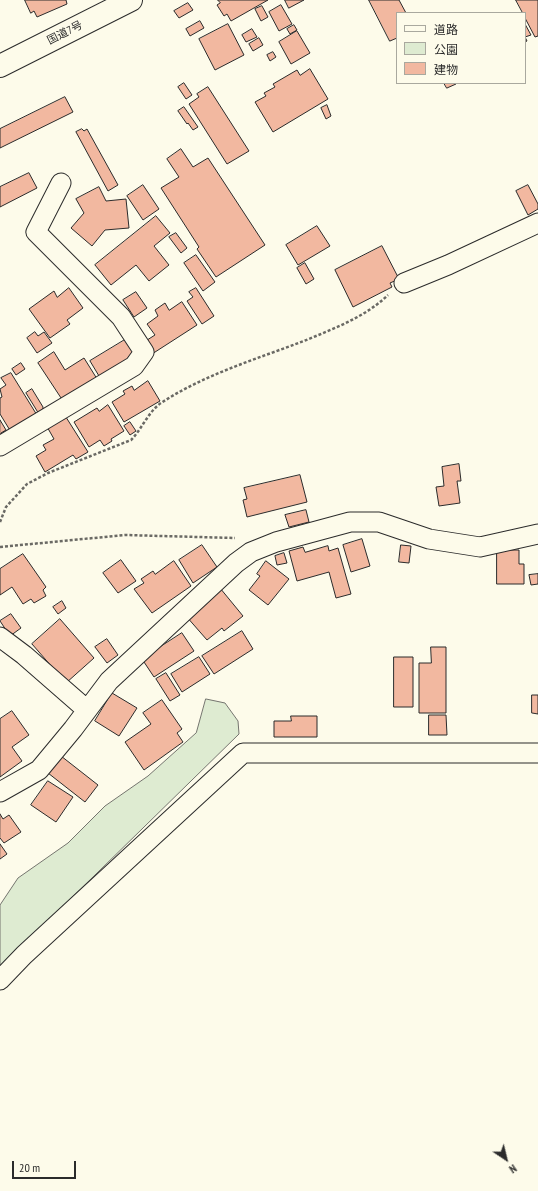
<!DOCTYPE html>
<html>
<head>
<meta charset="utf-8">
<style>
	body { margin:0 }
	#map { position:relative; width:538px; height:1191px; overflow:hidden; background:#fdfbea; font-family:"PT Sans Narrow","Noto Sans JP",sans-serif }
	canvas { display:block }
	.legend { position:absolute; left:396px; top:12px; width:130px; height:72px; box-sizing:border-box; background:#fdfbea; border:1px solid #a9a89e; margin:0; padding:5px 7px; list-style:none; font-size:12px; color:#2b2b2b }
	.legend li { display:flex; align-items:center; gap:8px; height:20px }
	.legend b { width:20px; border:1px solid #a9a89e }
	.north { position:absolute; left:486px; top:1139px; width:40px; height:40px; -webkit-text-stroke:3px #fdfbea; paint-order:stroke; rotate:145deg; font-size:11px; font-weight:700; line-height:16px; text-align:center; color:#2b2b2b }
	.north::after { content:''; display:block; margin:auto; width:14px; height:18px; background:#2b2b2b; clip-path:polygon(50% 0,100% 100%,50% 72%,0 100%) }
	.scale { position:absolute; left:12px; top:1161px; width:64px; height:18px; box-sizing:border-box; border:2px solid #2b2b2b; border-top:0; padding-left:5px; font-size:12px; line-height:14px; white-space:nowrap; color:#2b2b2b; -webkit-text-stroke:3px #fdfbea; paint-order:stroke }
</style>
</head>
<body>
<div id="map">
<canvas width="538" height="1191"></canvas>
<ul class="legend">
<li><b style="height:5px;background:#fdfbea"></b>道路</li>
<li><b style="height:11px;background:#deebd1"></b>公園</li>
<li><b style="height:11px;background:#f2b8a0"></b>建物</li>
</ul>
<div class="north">N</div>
<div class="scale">20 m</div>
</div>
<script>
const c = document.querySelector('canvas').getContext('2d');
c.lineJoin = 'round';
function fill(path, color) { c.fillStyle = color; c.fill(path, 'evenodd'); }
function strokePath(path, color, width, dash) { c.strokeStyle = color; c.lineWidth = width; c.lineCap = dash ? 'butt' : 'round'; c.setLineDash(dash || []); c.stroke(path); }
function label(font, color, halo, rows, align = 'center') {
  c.font = font + ' "PT Sans Narrow","Noto Sans JP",sans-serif'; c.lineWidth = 3; c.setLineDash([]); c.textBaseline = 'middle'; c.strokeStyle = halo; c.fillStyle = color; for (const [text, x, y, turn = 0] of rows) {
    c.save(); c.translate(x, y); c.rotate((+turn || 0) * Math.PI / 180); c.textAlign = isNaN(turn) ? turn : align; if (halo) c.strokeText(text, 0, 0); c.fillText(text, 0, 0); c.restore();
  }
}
const green = new Path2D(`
	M206,699L225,703L238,721L239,734L0,968V905L18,878L68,843L105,806L148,776L196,733Z`);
const building = new Path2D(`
	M25,0H66L67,4L37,17L34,11L31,13Z
	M218,0H268L231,21L227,14L224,16L217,5L220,3Z
	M285,0H304L289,8Z
	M369,0H399L406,13H397V38L390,41Z
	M516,0H538V36L535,37L525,18V13H523Z
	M188,3L193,10L179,18L174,11Z
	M281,5L292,24L279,31L269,12Z
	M262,6L268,17L261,21L255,9Z
	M200,21L204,28L190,36L186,29Z
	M228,24L244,55L215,70L199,39Z
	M525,24L531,35L525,37L527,41L525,42Z
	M294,25L297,30L290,34L287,29Z
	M252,29L257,37L246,42L242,35Z
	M297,31L310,53L291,64L279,42Z
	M259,38L263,45L253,51L249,44Z
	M273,52L276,57L270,61L267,55Z
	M310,69L328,99L273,132L255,102L266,96L264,93L275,87L273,84L297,70L300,75Z
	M184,83L192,95L186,99L178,87Z
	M444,83H456V84L447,88Z
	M208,87L249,151L227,164L189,104L199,97L197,94Z
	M65,97L73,112L0,148V129Z
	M327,105L331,116L326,119L321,108Z
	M184,107L198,127L193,130L188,123L187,124L178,111Z
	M82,129L84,131L87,129L118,185L108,191L76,132Z
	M181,149L193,167L208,158L265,245L216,277L197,249L199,247L161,188L179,177L167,159Z
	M29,173L37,188L0,207V187Z
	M143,185L159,209L143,220L127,196Z
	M528,185L538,204V209L528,215L516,191Z
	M99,187L106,201L126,199L129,228L105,230L92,246L71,228L84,213L76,199Z
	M156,216L170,233L154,246L169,265L149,281L136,265L111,285L95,265Z
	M317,226L330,246L298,265L286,245Z
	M176,233L187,248L181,253L169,237Z
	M382,246L399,279L390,283L392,287L353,307L335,270Z
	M196,255L215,282L203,291L184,263Z
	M305,263L314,279L306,284L297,268Z
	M69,288L83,308L67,320L70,324L50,338L29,309L54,291L57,297Z
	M196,288L214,316L202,324L187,301L193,297L189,292Z
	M136,292L147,308L134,317L123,300Z
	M182,302L197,325L152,354L144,342L155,335L147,324L158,316L155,310L165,303L169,310Z
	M35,332L38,336L44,332L52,343L37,353L27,338Z
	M128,338L137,352L128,357L132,363L102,381L90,361Z
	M54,352L65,370L84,358L99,382L65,404L38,363Z
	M21,363L25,369L16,375L12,369Z
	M11,373L40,420L11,432L0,414V398L2,397L0,389L6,385L1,378Z
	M148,381L160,401L124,422L112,402L125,394L123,391L132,386L134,390Z
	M32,389L43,407L42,419L26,393Z
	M108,405L124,431L111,439L112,441L104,446L100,440L89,447L74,422L97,408L99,411Z
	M64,414L88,452L76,459L73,455L45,472L36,456L46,450L43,445L54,439L46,425Z
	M0,420L6,430L1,433L4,439L0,441Z
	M130,422L136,431L130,435L124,426Z
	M459,464L461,481H457L460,503L439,506L436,487L444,486L442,467Z
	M300,475L307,502L247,517L243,500L247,499L244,488Z
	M306,510L309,522L289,527L285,515Z
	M362,539L370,566L351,572L343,545Z
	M202,545L217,567L193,583L179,560Z
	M401,545L411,546L409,563L399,562Z
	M328,546L329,551L338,548L351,594L336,598L329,572L297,581L289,551L303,547L305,552Z
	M497,550H519V564H524V584H497Z
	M284,553L287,563L277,565L275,556Z
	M23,554L46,587L43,590L46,596L34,603L31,599L23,604L12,587L0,595V569Z
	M121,560L136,581L118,593L103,573Z
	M174,561L191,586L152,613L134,589L144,583L141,579L153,571L155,574Z
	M266,561L289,579L268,605L249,590L260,576L257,574Z
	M538,574V584L531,585L529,575Z
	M220,588L243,616L224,631L222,628L207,640L186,616Z
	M62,601L66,608L58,614L53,607Z
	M11,614L21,628L10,636L0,621Z
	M60,619L94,658L66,683L32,644Z
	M242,631L253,649L214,674L202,656Z
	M182,633L194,651L154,677L142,659Z
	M107,639L118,655L107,663L95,647Z
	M431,647H446V713H419V663H431Z
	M199,657L210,674L182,692L171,674Z
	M394,657H413V707H394Z
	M166,673L180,695L170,701L156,679Z
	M112,693L137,708L119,736L95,721Z
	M532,695H538V714L532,713Z
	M162,700L182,729L177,733L183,742L144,770L125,742L151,724L143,713Z
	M12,711L29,735L12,747L22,761L0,777V719Z
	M429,715H446L447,735H429Z
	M291,716H317V737H274V721H291Z
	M61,756L98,785L85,802L48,773Z
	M48,781L73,797L56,822L31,805Z
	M0,814L3,819L9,815L21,832L4,843L0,838Z
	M0,844L7,854L0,859Z`);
const path = new Path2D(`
	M0,522L6,507L27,484L48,473L131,440C142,429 148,412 161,403C205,374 260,358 309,339C337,327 365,317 388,295
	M0,547L125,535L235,538`);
const minor = new Path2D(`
	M404,283L448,265L538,223
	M0,446L134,366L144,352L121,317L36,232L61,183
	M0,637L24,655L87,710
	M0,792L39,770L73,729L109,681L236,563L251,552L276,542L350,522H379L429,539L480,547L538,534
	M0,980L24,955L243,753H538`);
const trunk = new Path2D(`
	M0,66L131,0`);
const streetNames = [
	["国道7号",65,33,-27]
];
fill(green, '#deebd1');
strokePath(green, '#74746e', 1);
fill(building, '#f2b8a0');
strokePath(building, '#2b2b2b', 1);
strokePath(minor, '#2b2b2b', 21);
strokePath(trunk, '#2b2b2b', 24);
strokePath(path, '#6a6964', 2.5, [3, 2]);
strokePath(minor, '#fdfbea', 19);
strokePath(trunk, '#fdfbea', 22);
label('11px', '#2b2b2b', '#fdfbea', streetNames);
</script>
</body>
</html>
